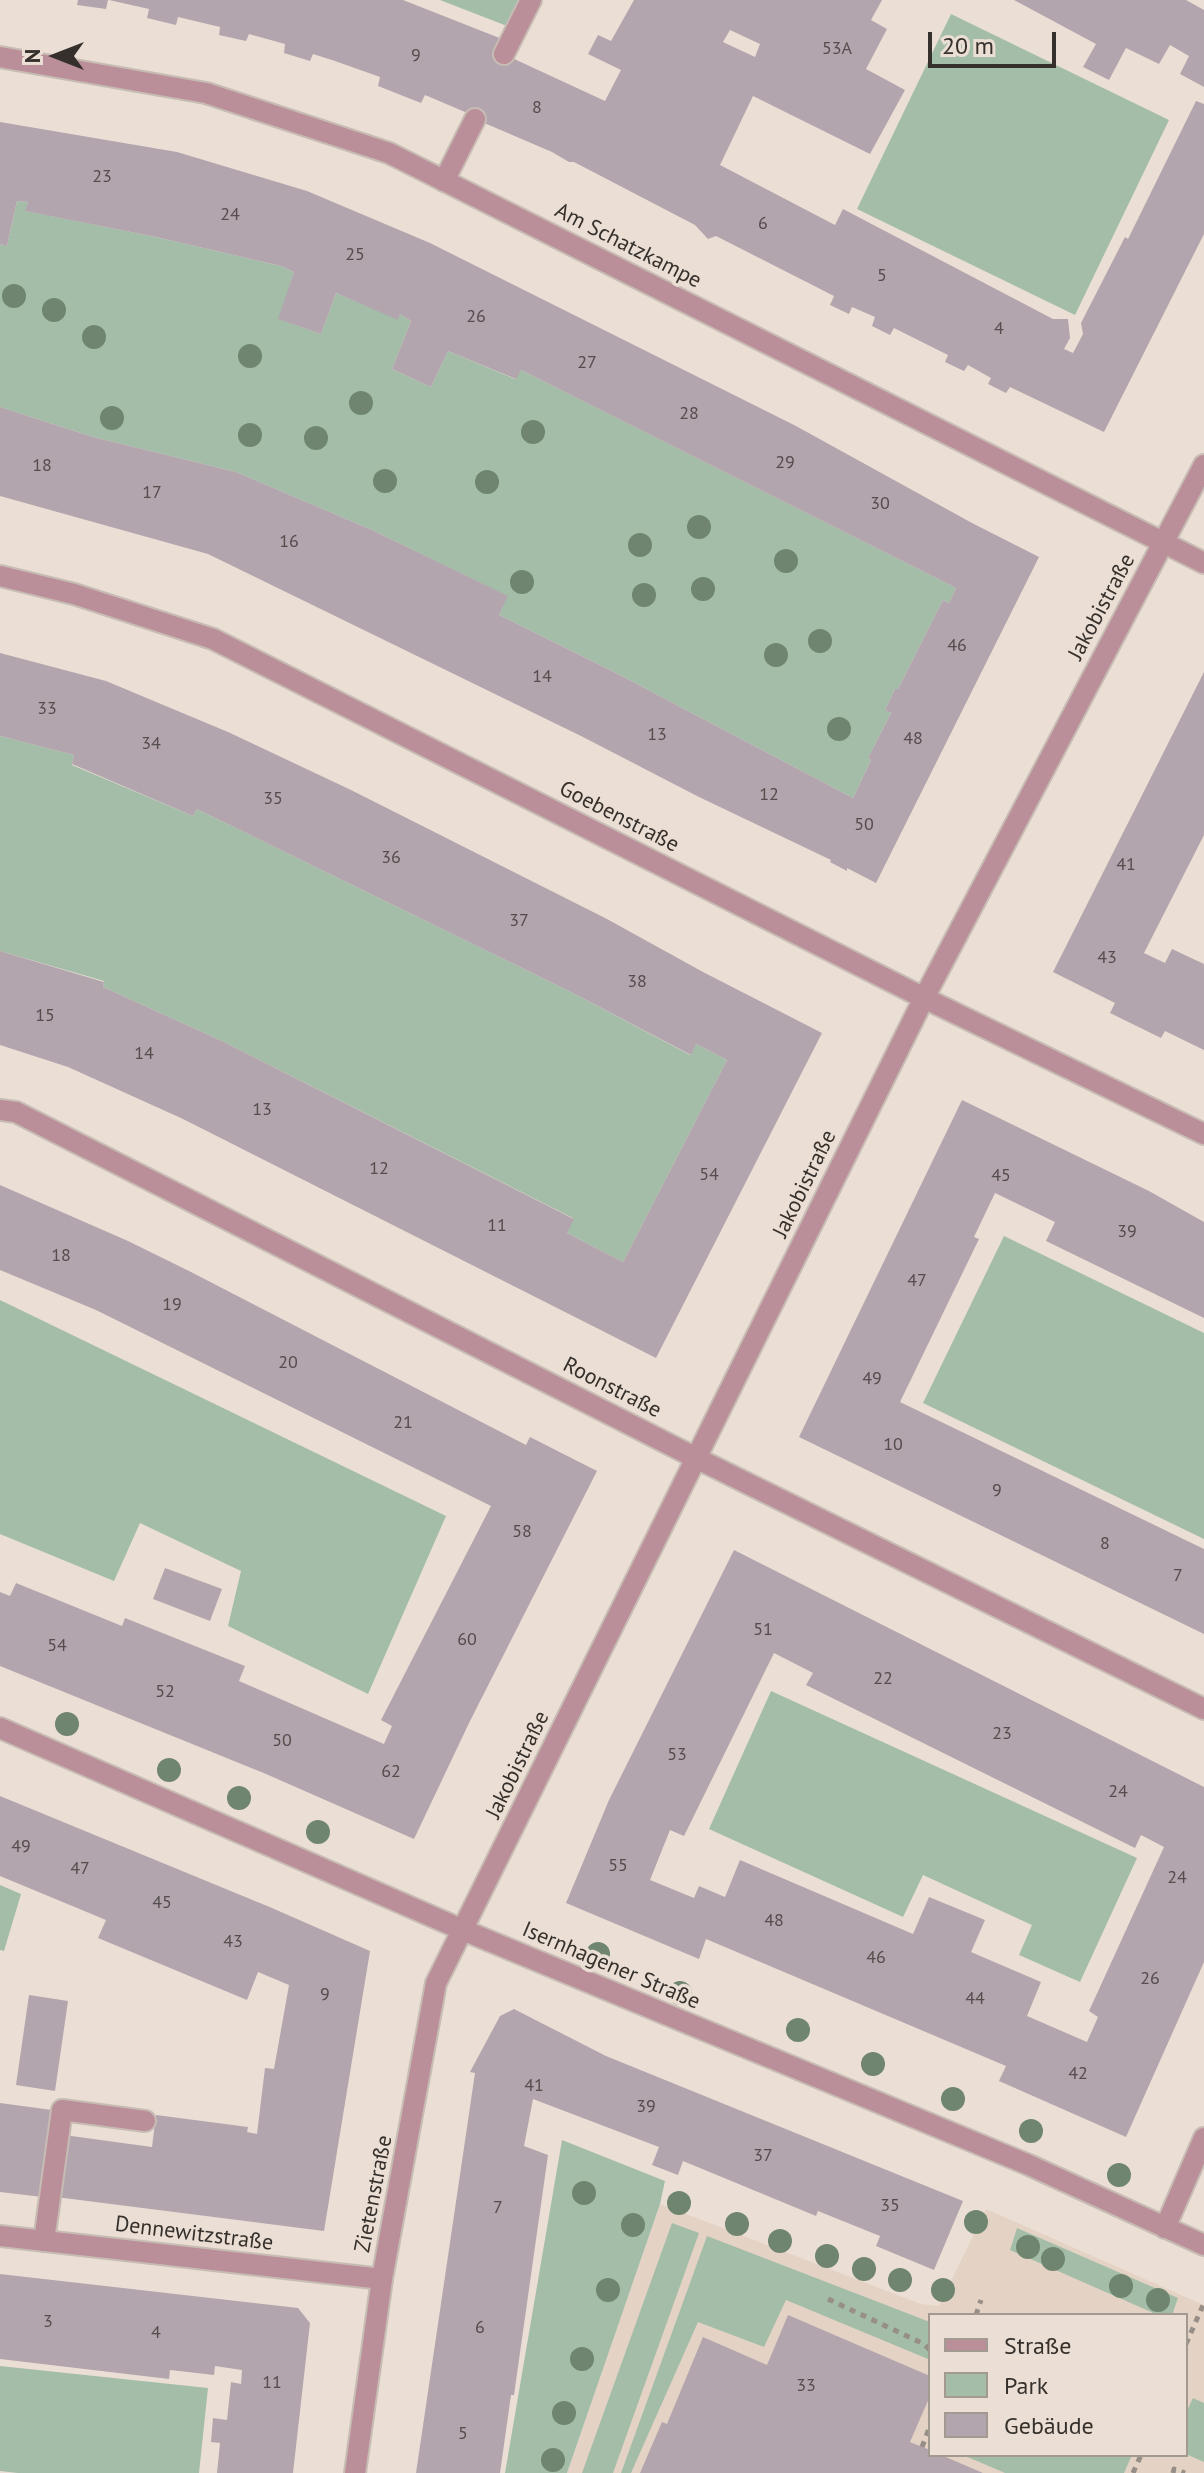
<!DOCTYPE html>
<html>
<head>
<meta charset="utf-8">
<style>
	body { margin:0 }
	#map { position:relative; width:1204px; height:2473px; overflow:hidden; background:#ebdfd5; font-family:"PT Sans",sans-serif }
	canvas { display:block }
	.legend { position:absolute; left:928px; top:2313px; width:260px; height:144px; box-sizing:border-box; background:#ebdfd5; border:2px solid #a29991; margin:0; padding:10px 14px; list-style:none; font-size:24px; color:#35302c }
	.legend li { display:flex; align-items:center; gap:16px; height:40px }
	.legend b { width:40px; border:2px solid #a29991 }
	.north { position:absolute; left:16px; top:16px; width:80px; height:80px; -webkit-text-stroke:6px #ebdfd5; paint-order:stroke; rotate:270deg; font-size:22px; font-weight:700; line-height:32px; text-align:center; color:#35302c }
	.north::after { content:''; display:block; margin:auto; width:28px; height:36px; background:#35302c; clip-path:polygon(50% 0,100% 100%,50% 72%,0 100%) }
	.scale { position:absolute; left:928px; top:32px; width:128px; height:36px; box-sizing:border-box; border:4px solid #35302c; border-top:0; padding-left:10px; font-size:24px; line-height:28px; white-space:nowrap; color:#35302c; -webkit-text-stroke:6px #ebdfd5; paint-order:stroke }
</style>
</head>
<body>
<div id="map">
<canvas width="1204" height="2473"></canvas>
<ul class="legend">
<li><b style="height:10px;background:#bb8f9a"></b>Straße</li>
<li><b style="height:22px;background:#a3bda8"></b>Park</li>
<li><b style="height:22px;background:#b2a5ae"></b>Gebäude</li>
</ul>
<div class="north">N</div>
<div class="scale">20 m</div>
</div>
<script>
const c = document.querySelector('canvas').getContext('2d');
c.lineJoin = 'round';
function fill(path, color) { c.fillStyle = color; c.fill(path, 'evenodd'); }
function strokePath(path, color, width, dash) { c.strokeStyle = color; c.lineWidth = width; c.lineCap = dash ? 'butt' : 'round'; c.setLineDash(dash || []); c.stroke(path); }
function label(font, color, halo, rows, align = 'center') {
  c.font = font + ' "PT Sans",sans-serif'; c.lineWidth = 7; c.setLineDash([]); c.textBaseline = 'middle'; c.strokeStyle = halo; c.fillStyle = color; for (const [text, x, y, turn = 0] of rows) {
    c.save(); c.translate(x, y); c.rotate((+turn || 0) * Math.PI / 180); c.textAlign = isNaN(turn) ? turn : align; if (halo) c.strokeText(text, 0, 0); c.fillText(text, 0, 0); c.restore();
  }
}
const built = new Path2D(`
	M660,2204L921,2304L939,2306L986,2209L1204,2305V2473H567ZM930,2315H1186V2455H930Z`);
const green = new Path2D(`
	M440,0H520L507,26Z
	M951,14L1169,120L1075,315L857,209Z
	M17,201L28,202L26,211L156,237L281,266L294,272L279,319L321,334L336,293L398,319L400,314L411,321L392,369L431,387L448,351L515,379L521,370L956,588L949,603L943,600L898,689H895L885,710L891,713L868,758L871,760L853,798L616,673L499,615L507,596L372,530L236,472L93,437L0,407V244L7,246Z
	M0,736L74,755L72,765L193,816L197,809L571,992L690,1055L696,1044L727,1060L623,1262L567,1233L573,1218L222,1041L103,987L104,981L0,951Z
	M1004,1236L1204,1333V1539L923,1403Z
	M0,1300L446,1516L368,1694L228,1626L241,1571L140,1523L114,1581L0,1534Z
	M771,1691L1137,1858L1080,1982L1019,1955L1032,1925L923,1875L903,1917L709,1829Z
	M0,1885L21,1894L4,1951L0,1950Z
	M562,2140L665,2181L660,2204L567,2473H505Z
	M672,2223L699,2233L613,2473H582Z
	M1017,2228L1178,2298L1172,2315H1158L1010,2250Z
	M707,2236L930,2322L928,2359L786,2300L764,2347L698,2322L631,2473H621Z
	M0,2366L208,2388L199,2473H18L0,2471Z
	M1193,2398L1204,2403V2462L1186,2454V2413Z
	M963,2455H1132L1124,2473H1005Z`);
const building = new Path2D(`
	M78,0H108L106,9L77,5Z
	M109,0H403L502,39L497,51L605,101L621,70L588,54L598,35L611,41L634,0H882L871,20L887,29L866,69L905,90L870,154L753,96L720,165L835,225L843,209L1053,319H1068L1070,338L1064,349L1073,353L1083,334L1081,323L1125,237L1128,239L1196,101L1204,104V234L1104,432L1010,387L1006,393L988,384L991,378L968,365L964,371L945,362L948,355L894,328L890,335L872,326L875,317L852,307L849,314L830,305L834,296L716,236L708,239L695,225L574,162H569L552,152L475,119L472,115L425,95L421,103L378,86L380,77L335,61L313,54L310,61L284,53L285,44L249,34L246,41L219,35L220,27L178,17L176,25L147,18L149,9ZM730,30L760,44L755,57L723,42Z
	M1014,0H1186L1204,10V87L1180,74L1189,56L1170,45L1159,64L1126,48L1109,80L1083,67L1096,44Z
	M0,122L177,152L307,191L430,243L796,426L972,523L1039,557L876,883L847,868V871L830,862L831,860L699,797L583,737L208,554L0,496V407L93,437L236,472L372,530L508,596L499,615L616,673L853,798L871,760L868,758L891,713L885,710L895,689H898L943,600L949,603L956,588L521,370L516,379L448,351L431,387L392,369L411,321L400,314L398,320L336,293L321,334L278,319L294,272L281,266L156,237L25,211L28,202L17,201L7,246L0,244Z
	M0,653L106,681L228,732L351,790L607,919L703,972L822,1033L656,1358L183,1119L68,1067L0,1045V951L104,982L103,987L222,1041L574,1219L567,1233L623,1262L727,1060L696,1044L691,1055L571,992L197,809L193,816L72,764L74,755L0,736Z
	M1204,672V835L1144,953L1165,963L1172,949L1204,964V1050L1165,1031L1161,1038L1110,1013L1115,1003L1053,972Z
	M962,1100L1149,1191L1204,1222V1318L1046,1241L1055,1222L995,1193L974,1237L979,1239L900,1402L1204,1549V1634L799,1437Z
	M0,1185L128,1241L191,1272L526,1445L530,1437L597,1471L470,1721L414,1839L266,1774L0,1666V1592L10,1596L16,1583L122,1626L125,1618L245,1666L239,1681L384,1744L392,1726L381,1720L491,1506L96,1310L0,1270Z
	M734,1550L1204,1787V1962L1126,2137L999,2081L1006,2066L706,1939L699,1959L566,1903L609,1800ZM774,1653L813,1673L806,1685L1135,1848L1141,1835L1164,1847L1089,2011L1098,2017L1087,2042L1027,2016L1041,1982L971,1952L985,1920L929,1897L913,1934L740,1860L725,1897L699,1886L694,1898L650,1880L670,1830L684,1836Z
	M165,1568L222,1589L210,1621L153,1599Z
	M0,1796L272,1908L370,1951L324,2231L56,2197L64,2135L152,2147L156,2115L248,2127L247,2132L257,2134L265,2068L274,2069L289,1985L258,1972L247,2000L98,1938L106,1920L0,1876Z
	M29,1995L68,2001L55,2091L16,2085Z
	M514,2009L606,2056L963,2201L934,2270L876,2246L880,2236L818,2211L816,2216L683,2161L678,2175L652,2165L659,2147L533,2099L524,2146L548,2155L514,2395H511L500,2473H416L475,2073L470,2072L500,2016Z
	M0,2103L52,2110L42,2197L0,2192Z
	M0,2274L298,2308L310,2323L293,2473H217L220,2443L211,2442L213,2418L227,2420L231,2382L241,2384L242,2370L215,2366L214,2375L170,2370L169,2379L0,2359Z
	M788,2315L930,2376V2396L910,2442L930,2450V2455H941L983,2473H640L662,2422L667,2424L703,2337L767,2365Z`);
const path = new Path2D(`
	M828,2299L924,2344L930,2350
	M976,2315L981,2300
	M1186,2344L1204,2303
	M922,2447L930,2426
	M1133,2473L1141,2455
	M1173,2473L1174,2469L1185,2473`);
const service = new Path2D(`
	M504,54L531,0
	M444,181L475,119
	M44,2241L62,2110L145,2121`);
const minor = new Path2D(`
	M0,57L206,93L389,153L1204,563
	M0,576L74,594L213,639L924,998L1204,1134
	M0,1110L16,1112L696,1458L1204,1709
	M0,1728L463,1930L1029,2165L1204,2245
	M1165,2228L1204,2138
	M0,2236L382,2279`);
const tertiary = new Path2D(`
	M355,2473L382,2279L436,1983L924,998L1204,465`);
const trees = [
	[14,296],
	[54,310],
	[94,337],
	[250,356],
	[361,403],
	[112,418],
	[533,432],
	[250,435],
	[316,438],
	[385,481],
	[487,482],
	[699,527],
	[640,545],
	[786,561],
	[522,582],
	[703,589],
	[644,595],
	[820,641],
	[776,655],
	[839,729],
	[67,1724],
	[169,1770],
	[239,1798],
	[318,1832],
	[598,1954],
	[680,1993],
	[798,2030],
	[873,2064],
	[953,2099],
	[1031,2131],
	[1119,2175],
	[584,2193],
	[679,2203],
	[976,2222],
	[737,2224],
	[633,2225],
	[780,2241],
	[1028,2247],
	[827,2256],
	[1053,2259],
	[864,2269],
	[900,2280],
	[1121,2286],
	[608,2290],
	[943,2290],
	[1158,2300],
	[582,2359],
	[564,2413],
	[553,2460]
];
const numberNames = [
	["53A",837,49],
	["9",416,56],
	["8",537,108],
	["23",102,177],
	["24",230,215],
	["6",763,224],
	["25",355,255],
	["5",882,276],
	["26",476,317],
	["4",999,329],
	["27",587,363],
	["28",689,414],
	["29",785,463],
	["18",42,466],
	["17",152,493],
	["30",880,504],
	["16",289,542],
	["46",957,646],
	["14",542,677],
	["33",47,709],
	["13",657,735],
	["48",913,739],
	["34",151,744],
	["12",769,795],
	["35",273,799],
	["50",864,825],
	["36",391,858],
	["41",1126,865],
	["37",519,921],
	["43",1107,958],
	["38",637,982],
	["15",45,1016],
	["14",144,1054],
	["13",262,1110],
	["12",379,1169],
	["54",709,1175],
	["45",1001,1176],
	["11",497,1226],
	["39",1127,1232],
	["18",61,1256],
	["47",917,1281],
	["19",172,1305],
	["20",288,1363],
	["49",872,1379],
	["21",403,1423],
	["10",893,1445],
	["9",997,1491],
	["58",522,1532],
	["8",1105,1544],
	["7",1178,1576],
	["51",763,1630],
	["60",467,1640],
	["54",57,1646],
	["22",883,1679],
	["52",165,1692],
	["23",1002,1734],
	["50",282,1741],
	["53",677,1755],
	["62",391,1772],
	["24",1118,1792],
	["49",21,1847],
	["55",618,1866],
	["47",80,1869],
	["24",1177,1878],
	["45",162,1903],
	["48",774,1921],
	["43",233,1942],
	["46",876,1958],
	["26",1150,1979],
	["9",325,1995],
	["44",975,1999],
	["42",1078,2074],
	["41",534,2086],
	["39",646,2107],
	["37",763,2156],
	["35",890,2206],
	["7",498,2208],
	["3",48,2322],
	["6",480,2328],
	["4",156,2333],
	["11",272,2383],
	["33",806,2386],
	["5",463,2434]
];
const streetNames = [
	["Am Schatzkampe",628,246,27],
	["Jakobistraße",1102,607,-62],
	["Goebenstraße",619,817,27],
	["Jakobistraße",805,1184,-64],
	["Roonstraße",612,1388,27],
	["Jakobistraße",518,1765,-64],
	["Isernhagener Straße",611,1966,23],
	["Zietenstraße",374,2194,-79],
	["Dennewitzstraße",194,2234,7]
];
fill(built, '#e4d3c4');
fill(green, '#a3bda8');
fill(building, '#b2a5ae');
strokePath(service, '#c7bcb3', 24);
strokePath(minor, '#c7bcb3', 24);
strokePath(tertiary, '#c7bcb3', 24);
strokePath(path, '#978e87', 5, [6, 6]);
strokePath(service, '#bb8f9a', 20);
strokePath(minor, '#bb8f9a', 20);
strokePath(tertiary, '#bb8f9a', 20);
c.fillStyle = '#6f8570';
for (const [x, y] of trees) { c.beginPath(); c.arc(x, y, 12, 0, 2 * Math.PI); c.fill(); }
label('18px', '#544d4c', null, numberNames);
label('22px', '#35302c', '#ebdfd5', streetNames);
</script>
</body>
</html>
